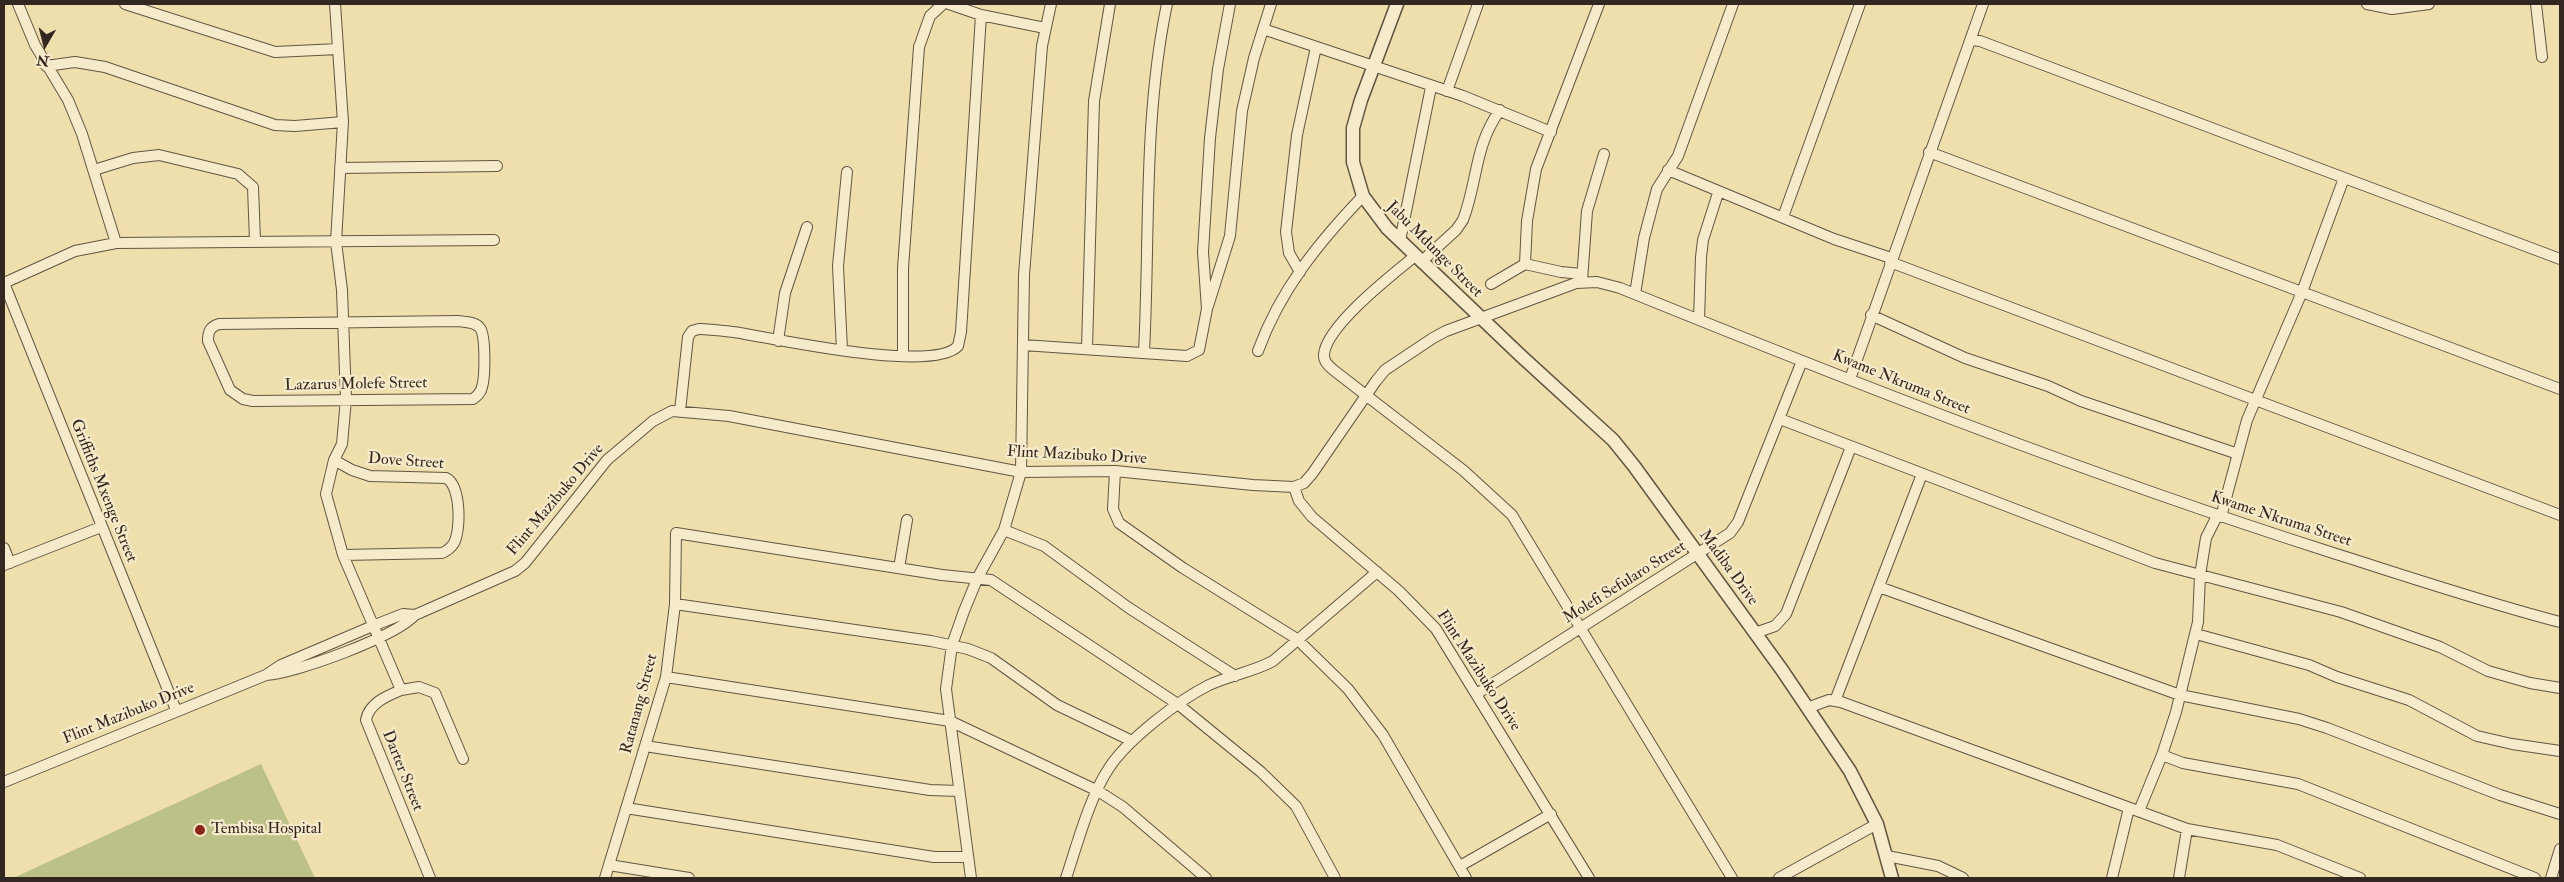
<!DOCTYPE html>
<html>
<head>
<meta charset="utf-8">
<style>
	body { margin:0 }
	#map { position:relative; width:2564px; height:882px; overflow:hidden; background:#efdfac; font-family:"IM FELL Double Pica",serif }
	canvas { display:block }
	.frame { position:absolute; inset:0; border:5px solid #332721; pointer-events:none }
	.north { position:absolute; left:20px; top:20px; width:50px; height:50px; -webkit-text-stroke:4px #f5eac9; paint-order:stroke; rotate:188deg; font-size:14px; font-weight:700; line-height:20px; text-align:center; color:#332721 }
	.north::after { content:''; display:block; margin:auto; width:18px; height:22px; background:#332721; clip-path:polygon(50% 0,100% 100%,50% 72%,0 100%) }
</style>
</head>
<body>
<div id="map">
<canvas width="2564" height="882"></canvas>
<div class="frame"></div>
<div class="north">N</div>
</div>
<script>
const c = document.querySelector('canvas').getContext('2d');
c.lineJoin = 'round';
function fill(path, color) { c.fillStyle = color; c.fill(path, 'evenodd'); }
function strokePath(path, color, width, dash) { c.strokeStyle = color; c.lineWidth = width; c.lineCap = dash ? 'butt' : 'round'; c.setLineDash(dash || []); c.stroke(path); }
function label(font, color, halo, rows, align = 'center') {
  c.font = font + ' "IM FELL Double Pica",serif'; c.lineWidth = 4.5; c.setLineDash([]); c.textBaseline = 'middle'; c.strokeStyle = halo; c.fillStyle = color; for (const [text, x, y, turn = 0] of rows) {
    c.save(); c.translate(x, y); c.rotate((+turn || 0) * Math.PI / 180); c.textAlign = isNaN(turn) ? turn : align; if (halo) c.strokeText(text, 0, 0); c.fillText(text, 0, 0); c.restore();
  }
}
const green = new Path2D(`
	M261,764L315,878H13Z`);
const minor = new Path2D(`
	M18,4L35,45L68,100L82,134L116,243
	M125,4L275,52L338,49
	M335,4L343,122L336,242L342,290L346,399L342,444L334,460L326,494L343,555L401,690C387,696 369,703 366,720L430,878
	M949,4L981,15L1045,28
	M2367,4L2392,9L2429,4
	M2536,4L2542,57
	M1263,29L1463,96L1551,132
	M1971,40L1980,41L2560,259
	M46,66L75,62L105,67L275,125L295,126L343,122
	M1447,91L1478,4
	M1929,152L2560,389
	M340,168L497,166
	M94,170L133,158L159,155L238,174L253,187L255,241
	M1668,170L1834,239L1891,258
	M1783,217L1860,4
	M1400,241L1431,87
	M1415,256C1393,274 1327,325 1324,354C1323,362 1330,367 1336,372L1464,471L1512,515L1732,878
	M1421,262L1456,230L1463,220C1478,181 1474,146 1500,110
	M1890,262L2560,515
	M1525,264L1527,221L1536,169L1599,4
	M1300,272L1289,253L1286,232L1297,135L1316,47
	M1582,281L1587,211L1604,154
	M4,283L75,251L116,243L494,240
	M4,283L176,710
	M1491,284L1525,264L1561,272L1582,274
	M1635,294L1644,238L1657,189L1678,156L1733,4
	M1208,306L1230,236L1242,111L1254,58L1271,4
	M1871,315L1965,358L2048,386L2081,401L2238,454
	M1699,320L1701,257L1703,240L1718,193
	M458,321C465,322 476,322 480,328C486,336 485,378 482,387C481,393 477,396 473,399L253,401L243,399L230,390L208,341C208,331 210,327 219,324Z
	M778,341L785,293L807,227
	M1023,345L1187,356L1199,350L1207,309L1203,252L1210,138L1218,69L1230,4
	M1087,348L1094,101L1110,4
	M842,350L838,266L847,172
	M1258,351C1280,290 1319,242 1363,196
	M1144,352C1150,236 1143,118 1167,4
	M903,356V268L919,47L930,16L943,4
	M1850,379L1983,4
	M680,411L688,337L692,331L699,329C714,330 730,331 745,334C781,340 934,373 958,346L961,332L981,15
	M1780,419L2155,563L2341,612L2440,647L2488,671L2530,683L2560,688
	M334,460L352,470L370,476L446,478C461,485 461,530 454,543C451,548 447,551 442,553L343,555
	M1115,471L1113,509L1119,523L1183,568L1297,639L1348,689L1383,735L1466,878
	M1294,487L1304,483L1312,474L1376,381L1385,370L1433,338L1446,331L1576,283L1597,282L1620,288C1854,383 2089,475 2330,552C2406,576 2483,602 2560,622
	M2221,517L2247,420L2302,292L2344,178
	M1004,530L1044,546L1129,608L1235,676
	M4,548L10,563
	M4,565L101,527
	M899,568L907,520
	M1879,587L2180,695L2299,719L2327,728L2500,795L2560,814
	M675,604L931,641L968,649L991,658L1057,705L1132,741
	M1755,633L1775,626L1786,614L1851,447
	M2196,634L2309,665L2337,677L2409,700L2477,736L2512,744L2560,751
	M266,675C296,673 395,637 415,615L515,571L525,563L607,460L653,421L672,411L729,416L1021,472L1115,471L1253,485L1294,487L1299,501L1312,517L1399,591L1436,629L1589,878
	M666,677L950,721L1098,791L1123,807L1206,878
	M401,690L419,687L435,693L463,759
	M1478,693L1730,533L1738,522L1802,361
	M1835,701L1922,474
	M1807,708L1829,700L1841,702L2187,829L2277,845L2360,878
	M645,746L930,790L959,791
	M2162,755L2183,763L2298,784L2535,878
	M4,782L266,675L281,665L375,625L403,614L415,615
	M626,808L934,857H968
	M2139,811L2162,755L2176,712L2198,622L2200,575L2206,538L2217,516
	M1887,856L1938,866L1963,878
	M609,865L689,878
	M1460,866L1551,814
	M605,878L666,677L675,604L676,533L942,575L991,580L1179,705L1261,772L1296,806L1335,878
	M971,878L946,689L952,645L964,611L978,577L1004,530L1021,472L1024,275L1042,46L1051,4
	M1066,878C1077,845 1090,796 1109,768C1127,740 1179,700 1209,685C1230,675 1253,672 1273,661L1377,572
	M1779,878L1877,824
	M2112,878L2129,808
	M2179,878L2187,829
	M2551,878L2560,849`);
const tertiary = new Path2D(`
	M1397,4L1361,100L1353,128V162L1363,196L1387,228L1520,355L1613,440L1634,466L1782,670L1850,771L1877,824L1892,878`);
const markers = [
	[200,830,6,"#8f2418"]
];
const streetNames = [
	["Jabu Mdunge Street",1434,250,45],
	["Kwame Nkruma Street",1901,383,22],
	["Lazarus Molefe Street",356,385,-1],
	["Flint Mazibuko Drive",1077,456,3],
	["Dove Street",406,462,4],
	["Griffiths Mxenge Street",103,491,68],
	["Flint Mazibuko Drive",556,500,-50],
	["Kwame Nkruma Street",2281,520,18],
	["Madiba Drive",1728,568,54],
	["Molefi Sefularo Street",1625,583,-32],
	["Flint Mazibuko Drive",1478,671,57],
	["Ratanang Street",640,704,-75],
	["Flint Mazibuko Drive",129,714,-22],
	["Darter Street",402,771,68]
];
const poiNames = [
	["Tembisa Hospital",211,830]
];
fill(green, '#bcc187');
strokePath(minor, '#625544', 12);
strokePath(tertiary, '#625544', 15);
strokePath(minor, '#f5eac9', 10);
strokePath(tertiary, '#f5eac9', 12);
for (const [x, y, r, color] of markers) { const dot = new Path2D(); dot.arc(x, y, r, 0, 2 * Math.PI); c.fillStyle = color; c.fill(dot); strokePath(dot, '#f5eac9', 2); }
label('16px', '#332721', '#f5eac9', streetNames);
label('16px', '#332721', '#f5eac9', poiNames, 'left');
</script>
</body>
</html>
